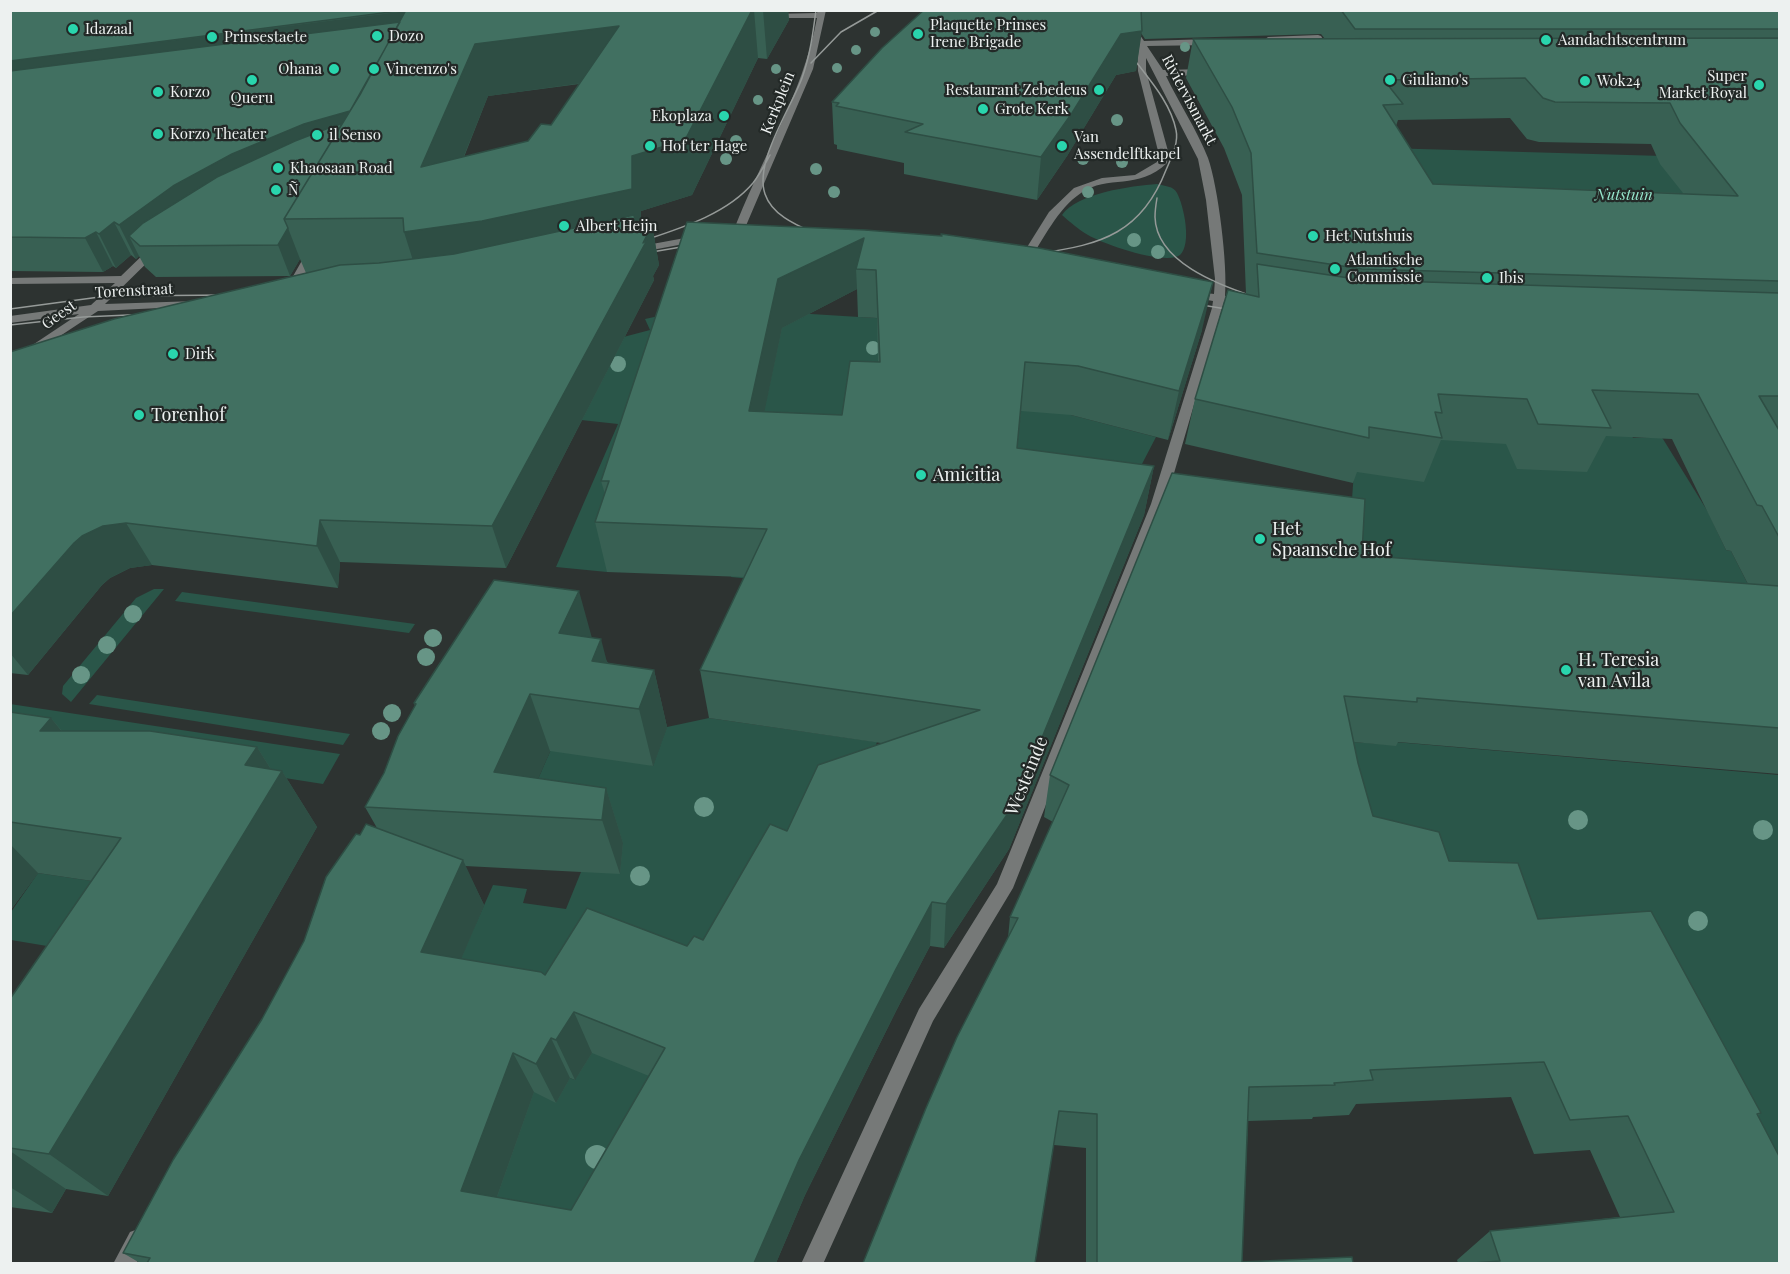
<!DOCTYPE html>
<html>
<head>
<meta charset="utf-8">
<style>
	body { margin:0 }
	#map { position:relative; width:1790px; height:1274px; overflow:hidden; background:#2d3331; font-family:"Playfair Display",serif }
	canvas { display:block }
	.frame { position:absolute; inset:0; border:12px solid #edf1f0; pointer-events:none }
</style>
</head>
<body>
<div id="map">
<canvas width="1790" height="1274"></canvas>
<div class="frame"></div>
</div>
<script>
const c = document.querySelector('canvas').getContext('2d');
c.lineJoin = 'round';
function fill(path, color) { c.fillStyle = color; c.fill(path, 'evenodd'); }
function strokePath(path, color, width, dash) { c.strokeStyle = color; c.lineWidth = width; c.lineCap = dash ? 'butt' : 'round'; c.setLineDash(dash || []); c.stroke(path); }
function label(font, color, halo, rows, align = 'center') {
  c.font = font + ' "Playfair Display",serif'; c.lineWidth = 4.5; c.setLineDash([]); c.textBaseline = 'middle'; c.strokeStyle = halo; c.fillStyle = color; for (const [text, x, y, turn = 0] of rows) {
    c.save(); c.translate(x, y); c.rotate((+turn || 0) * Math.PI / 180); c.textAlign = isNaN(turn) ? turn : align; if (halo) c.strokeText(text, 0, 0); c.fillText(text, 0, 0); c.restore();
  }
}
const green = new Path2D(`
	M1385,148L1663,156L1723,240L1399,224Z
	M1157,184C1164,186 1174,186 1177,193C1184,206 1192,244 1180,255C1166,266 1103,244 1088,235C1079,230 1070,222 1062,215C1077,193 1131,186 1157,184Z
	M795,313L956,323L1071,415L1156,437L1117,512L771,581L731,577L770,381L620,531L607,572L556,567L618,424L388,399L650,330L645,319L668,314Z
	M1626,425L1633,438L1661,437L1663,439L1708,512L1726,550L1731,551L1773,633L1367,602L1352,499L1354,471L1420,437L1574,445Z
	M154,589H164L71,702L62,694L63,686L136,598Z
	M182,592L415,624L409,633L175,601Z
	M97,695L350,734L343,745L89,704Z
	M10,704L340,754L323,784L11,735Z
	M709,718L877,742L862,781L735,944L604,952L570,1078L575,1080L629,979L708,1030L586,1263H478L445,994L493,885L527,889L523,903L566,909L581,872H591L538,779L556,738L653,766L667,727Z
	M1326,740L1395,745V742L1779,775V1231L1539,957L1291,810Z
	M38,873L167,892L125,959L11,940V912Z`);
const minor = new Path2D(`
	M818,10H826L813,69L742,235L737,238L733,237L732,235C759,162 803,95 817,18H770L766,16L770,14L817,13Z
	M1115,10H1123L1144,41L1211,39L1215,42L1211,45L1147,46L1163,70L1207,69L1211,72L1207,75L1166,76C1179,103 1197,130 1208,158C1218,186 1228,266 1225,296L1248,300L1250,302L1244,305L1224,302L1165,504L1013,888L933,1021L823,1264H801L919,1009L997,884L1151,504L1212,308L1213,301L1191,297L1185,294L1191,291L1214,294L1215,279L1206,200L1198,159L1146,58V71L1168,151L1167,163C1138,191 1108,174 1081,193C1057,209 1044,239 1028,262L1024,263L1019,260L1049,212L1074,188L1102,178L1135,175L1157,162L1158,151L1138,71L1137,44Z
	M1318,35L1321,36L1332,54L1331,56H1325L1315,41L1268,43L1264,40L1268,37Z
	M701,235L705,236V240L636,253L631,250L636,247Z
	M156,245L160,246V250L105,304L197,301L203,304L201,306L98,311L10,369V360L79,314L10,323V316L91,305L115,283L10,284V278L121,276L152,246Z
	M313,247L318,250L296,292L294,294H286L284,292L308,250Z
	M138,1229L146,1232L149,1240L136,1264H113L130,1232Z`);
const tram = new Path2D(`
	M811,63L841,32L879,10
	M1157,198C1156,204 1155,211 1155,217C1156,262 1219,285 1255,297
	M814,233C796,225 772,215 765,194C754,162 791,108 802,78C810,56 813,33 816,10
	M639,242C678,229 726,215 753,183C760,174 765,164 770,155
	M1040,253C1102,245 1142,232 1166,170C1171,158 1179,143 1176,130C1170,100 1145,75 1128,51
	M640,254L693,245
	M1190,303L1238,311
	M10,309L107,296L231,295
	M10,325L83,317L151,314`);
const trees = [
	[875,32,5],
	[1185,47,5],
	[856,50,5],
	[837,68,5],
	[776,69,5],
	[758,100,5],
	[1117,120,6],
	[736,141,6],
	[726,159,6],
	[1083,159,6],
	[1122,162,6],
	[816,169,6],
	[834,192,6],
	[1088,192,6],
	[1134,240,7],
	[1158,252,7],
	[873,348,7],
	[618,364,8],
	[133,614,9],
	[433,638,9],
	[107,645,9],
	[426,657,9],
	[81,675,9],
	[392,713,9],
	[381,731,9],
	[704,807,10],
	[1578,820,10],
	[1763,830,10],
	[640,876,10],
	[1698,921,10],
	[597,1157,12]
];
const wall = new Path2D(`
	M10,10H788L789,20L767,59L758,58L692,195L641,211V224L652,225L659,265L653,276L654,280L506,568L340,562L338,588L152,565L130,568L110,578L102,585L28,675L10,673V352L306,273L300,259L290,276L156,277L145,267L139,256L136,259L131,255L116,268L113,266L103,272L10,271ZM579,84L551,125L528,141L464,157L488,96Z
	M924,10H1779V774L1398,742L1396,746L1354,742L1358,763L1373,816L1449,861L1538,919L1761,1113L1758,1116L1779,1263H1458L1457,1260L1490,1231L1620,1217L1590,1150L1534,1154L1511,1097L1356,1104L1349,1115L1313,1117L1312,1119L1248,1121L1242,1262L1353,1263H1086V1148L1054,1145L1008,938L1010,917L1053,822L1044,817L1050,775L1362,553L1385,557L1748,584L1731,551L1726,550L1672,439L1606,436L1587,472L1517,469L1506,444L1441,440L1424,482L1357,472L1353,483L1185,444L1195,399L1246,294L1242,195L1224,148L1186,78L1193,39H1325L1321,34L1145,39L1141,33L1136,71L1116,75L1067,156L1037,200L904,174V163L837,149V145L834,144L832,102ZM1510,118L1527,139L1539,142L1651,144L1660,164L1683,193L1433,184L1396,126L1398,120Z
	M687,222L941,236V234L1202,330L1168,440L1071,415L1021,411L1017,448L1154,466L1144,515L1009,849L944,948L930,946L896,1011L805,1195L776,1263H140L123,1253L262,1019L304,941L360,835L377,828L365,807L384,773L415,706L414,703L591,637L608,663L654,670L667,727L653,766L550,751L538,778L606,788L623,843L620,874L465,866L484,905L461,959L545,975L687,946L703,940L787,831L881,743L709,718L700,670L744,577L607,572L595,522L605,494L601,481ZM857,289L858,317L877,318L878,362L842,415L764,412L782,328ZM592,1053L649,1076L571,1210L497,1197L534,1092L556,1103L570,1078L575,1080Z
	M10,712L51,718L62,731L257,747L271,769L282,771L317,827L108,1196L66,1189L52,1213L10,1207V999L92,881L38,873L10,911Z`);
const shadedWall = new Path2D(`
	M752,10H754L758,58L692,195L641,211V245L652,225L659,265L653,276L654,280L506,568L492,526L422,289L404,232L632,156Z
	M763,10H788L789,20L767,59Z
	M407,11L430,39L333,151L129,236L139,256L136,259L119,225L173,186L232,154L304,124L10,94V61Z
	M619,26L627,77L488,96L437,223L421,167L475,44Z
	M1142,31L1136,71L1116,75L1067,156L1037,200L1041,157L1121,34Z
	M114,222L131,255L116,268L99,234Z
	M288,228L300,259L290,276L278,245Z
	M96,232L113,266L103,272L85,238Z
	M864,238L856,269L857,289L782,328L754,461L749,411L778,279Z
	M1213,282L1202,330L1168,440L1179,391Z
	M1154,466L1144,515L1009,849L944,948L946,904Z
	M320,520L340,562L338,588L317,546Z
	M126,523L152,565L130,568L110,578L102,585L28,675L10,653V616L74,543L82,536L103,526Z
	M579,591L595,649L559,633Z
	M601,639L616,697L592,661Z
	M654,670L667,727L653,766L639,709Z
	M530,694L550,751L523,815L494,772Z
	M51,718L97,775L40,731Z
	M257,747L277,779L282,771L317,827L108,1196L49,1154L245,765Z
	M606,788L623,843L620,874L602,820Z
	M10,844L38,873L10,911Z
	M463,860L484,905L446,995L421,952Z
	M932,902L930,946L896,1011L805,1195L776,1263H754L799,1160L896,969Z
	M574,1012L592,1053L575,1080L556,1040Z
	M551,1038L570,1078L556,1103L536,1064Z
	M513,1053L534,1092L487,1225L461,1191Z
	M10,1151L66,1189L52,1213L10,1187Z`);
const building = new Path2D(`
	M10,10H406L10,61Z
	M406,10H752L685,140L632,156V189L482,221L404,232L403,218L284,219L361,93ZM619,26L551,125L541,124L528,141L421,167L475,44Z
	M924,10H1141L1142,31L1121,34L1072,113L1041,157L905,132L923,124L836,106L839,103L832,102L882,48Z
	M1341,10H1779V29H1355Z
	M400,22L350,111L304,124L232,154L173,186L119,225L114,222L99,234L96,232L85,238L10,237V71Z
	M1779,38V281L1362,269L1257,253L1251,153L1232,107L1193,39ZM1525,78L1543,98L1555,102L1670,103L1680,123L1738,196L1433,184L1383,105L1403,104L1384,80Z
	M342,124L284,219L288,228L278,245L140,246L129,236L143,223L217,177L295,141L334,126Z
	M634,215L635,224L652,225L643,243L647,240L492,526L320,520L317,546L126,523L103,526L82,536L74,543L10,616V352L114,319L340,265L379,263L454,254Z
	M687,222L865,230L942,236L941,234L1039,248L1213,282L1179,391L1078,366L1025,362L1017,448L1154,466L1015,803L946,904L932,902L896,969L799,1160L754,1263H147L150,1258L123,1253L173,1160L262,1019L304,941L326,877L356,834L360,835L366,824L463,860L421,952L541,972L545,975L587,908L687,946L694,936L703,940L770,824L787,831L818,765L980,710L700,670L767,529L595,522L609,481H601ZM864,238L856,269L876,270L880,362L850,361L842,415L749,411L778,279ZM574,1012L665,1048L571,1210L461,1191L513,1053L536,1064L551,1038L556,1040Z
	M1257,264L1362,280L1779,293V396H1759L1779,430V537L1762,506L1757,505L1698,394L1592,390L1611,428L1538,424L1527,399L1438,394L1442,413L1435,412L1442,438L1369,427V438L1195,399L1228,290L1259,297Z
	M1172,473L1365,499L1362,553L1384,554L1385,557L1779,586V728L1417,698V702L1344,696L1358,763L1373,816L1439,832L1449,861L1518,863L1538,919L1651,911L1761,1113L1757,1114L1779,1156V1263H1473L1500,1261L1490,1231L1674,1212L1628,1116L1570,1120L1544,1062L1370,1070L1373,1080L1334,1083L1335,1085L1249,1087L1242,1262L1352,1257L1353,1263H1097V1114L1059,1111L1035,1263H863L926,1108L957,1037L1018,918L1010,917L1069,785L1050,775Z
	M494,580L579,591L559,633L601,639L592,661L654,670L639,709L530,694L494,772L606,788L602,820L365,807L384,773L398,736L416,704L414,703Z
	M10,712L51,718L40,731H150L257,747L245,765L282,771L49,1154L10,1148V999L121,838L10,822Z`);
const markers = [
	[73,29,6,"#29d5ad"],
	[918,34,6,"#29d5ad"],
	[377,36,6,"#29d5ad"],
	[212,37,6,"#29d5ad"],
	[1546,40,6,"#29d5ad"],
	[334,69,6,"#29d5ad"],
	[374,69,6,"#29d5ad"],
	[252,80,6,"#29d5ad"],
	[1390,80,6,"#29d5ad"],
	[1585,81,6,"#29d5ad"],
	[1759,85,6,"#29d5ad"],
	[1099,90,6,"#29d5ad"],
	[158,92,6,"#29d5ad"],
	[983,109,6,"#29d5ad"],
	[724,116,6,"#29d5ad"],
	[158,134,6,"#29d5ad"],
	[317,135,6,"#29d5ad"],
	[650,146,6,"#29d5ad"],
	[1062,146,6,"#29d5ad"],
	[278,168,6,"#29d5ad"],
	[276,190,6,"#29d5ad"],
	[564,226,6,"#29d5ad"],
	[1313,236,6,"#29d5ad"],
	[1335,269,6,"#29d5ad"],
	[1487,278,6,"#29d5ad"],
	[173,354,6,"#29d5ad"],
	[139,415,6,"#29d5ad"],
	[921,475,6,"#29d5ad"],
	[1260,539,6,"#29d5ad"],
	[1566,670,6,"#29d5ad"]
];
const farPoinames = [
	["Plaquette Prinses",930,25],
	["Irene Brigade",930,42],
	["Idazaal",85,29],
	["Dozo",389,36],
	["Prinsestaete",224,37],
	["Aandachtscentrum",1558,40],
	["Ohana",322,69,"right"],
	["Vincenzo's",386,69],
	["Super",1747,76,"right"],
	["Market Royal",1747,93,"right"],
	["Giuliano's",1402,80],
	["Wok24",1597,81],
	["Restaurant Zebedeus",1087,90,"right"],
	["Korzo",170,92],
	["Queru",252,98,"center"],
	["Grote Kerk",995,109],
	["Ekoplaza",712,116,"right"],
	["Korzo Theater",170,134],
	["il Senso",329,135],
	["Van",1074,137],
	["Assendelftkapel",1074,154],
	["Hof ter Hage",662,146],
	["Khaosaan Road",290,168],
	["Ñ",288,190],
	["Albert Heijn",576,226],
	["Het Nutshuis",1325,236],
	["Atlantische",1347,260],
	["Commissie",1347,277],
	["Ibis",1499,278],
	["Dirk",185,354]
];
const farStreetnames = [
	["Riviervismarkt",1189,100,62],
	["Kerkplein",778,103,-68],
	["Torenstraat",134,291,-3],
	["Geest",59,315,-35]
];
const farParknames = [
	["Nutstuin",1624,195]
];
const poiNames = [
	["Torenhof",151,415],
	["Amicitia",933,475],
	["Het",1272,529],
	["Spaansche Hof",1272,550],
	["H. Teresia",1578,660],
	["van Avila",1578,681]
];
const streetNames = [
	["Westeinde",1027,776,-68]
];
fill(green, '#2a5649');
fill(minor, '#767978');
strokePath(tram, '#959a98', 1.5);
c.fillStyle = '#679586';
for (const [x, y, r] of trees) { c.beginPath(); c.arc(x, y, r, 0, 2 * Math.PI); c.fill(); }
fill(wall, '#386053');
fill(shadedWall, '#2e4e44');
fill(building, '#417061');
strokePath(building, '#2e4e44', 1.5);
for (const [x, y, r, color] of markers) { const dot = new Path2D(); dot.arc(x, y, r, 0, 2 * Math.PI); c.fillStyle = color; c.fill(dot); strokePath(dot, '#232927', 2); }
label('15px', '#edf1f0', '#232927', farPoinames, 'left');
label('15px', '#edf1f0', '#232927', farStreetnames);
label('italic 15px', '#96e6cc', '#232927', farParknames);
label('18px', '#edf1f0', '#232927', poiNames, 'left');
label('18px', '#edf1f0', '#232927', streetNames);
</script>
</body>
</html>
